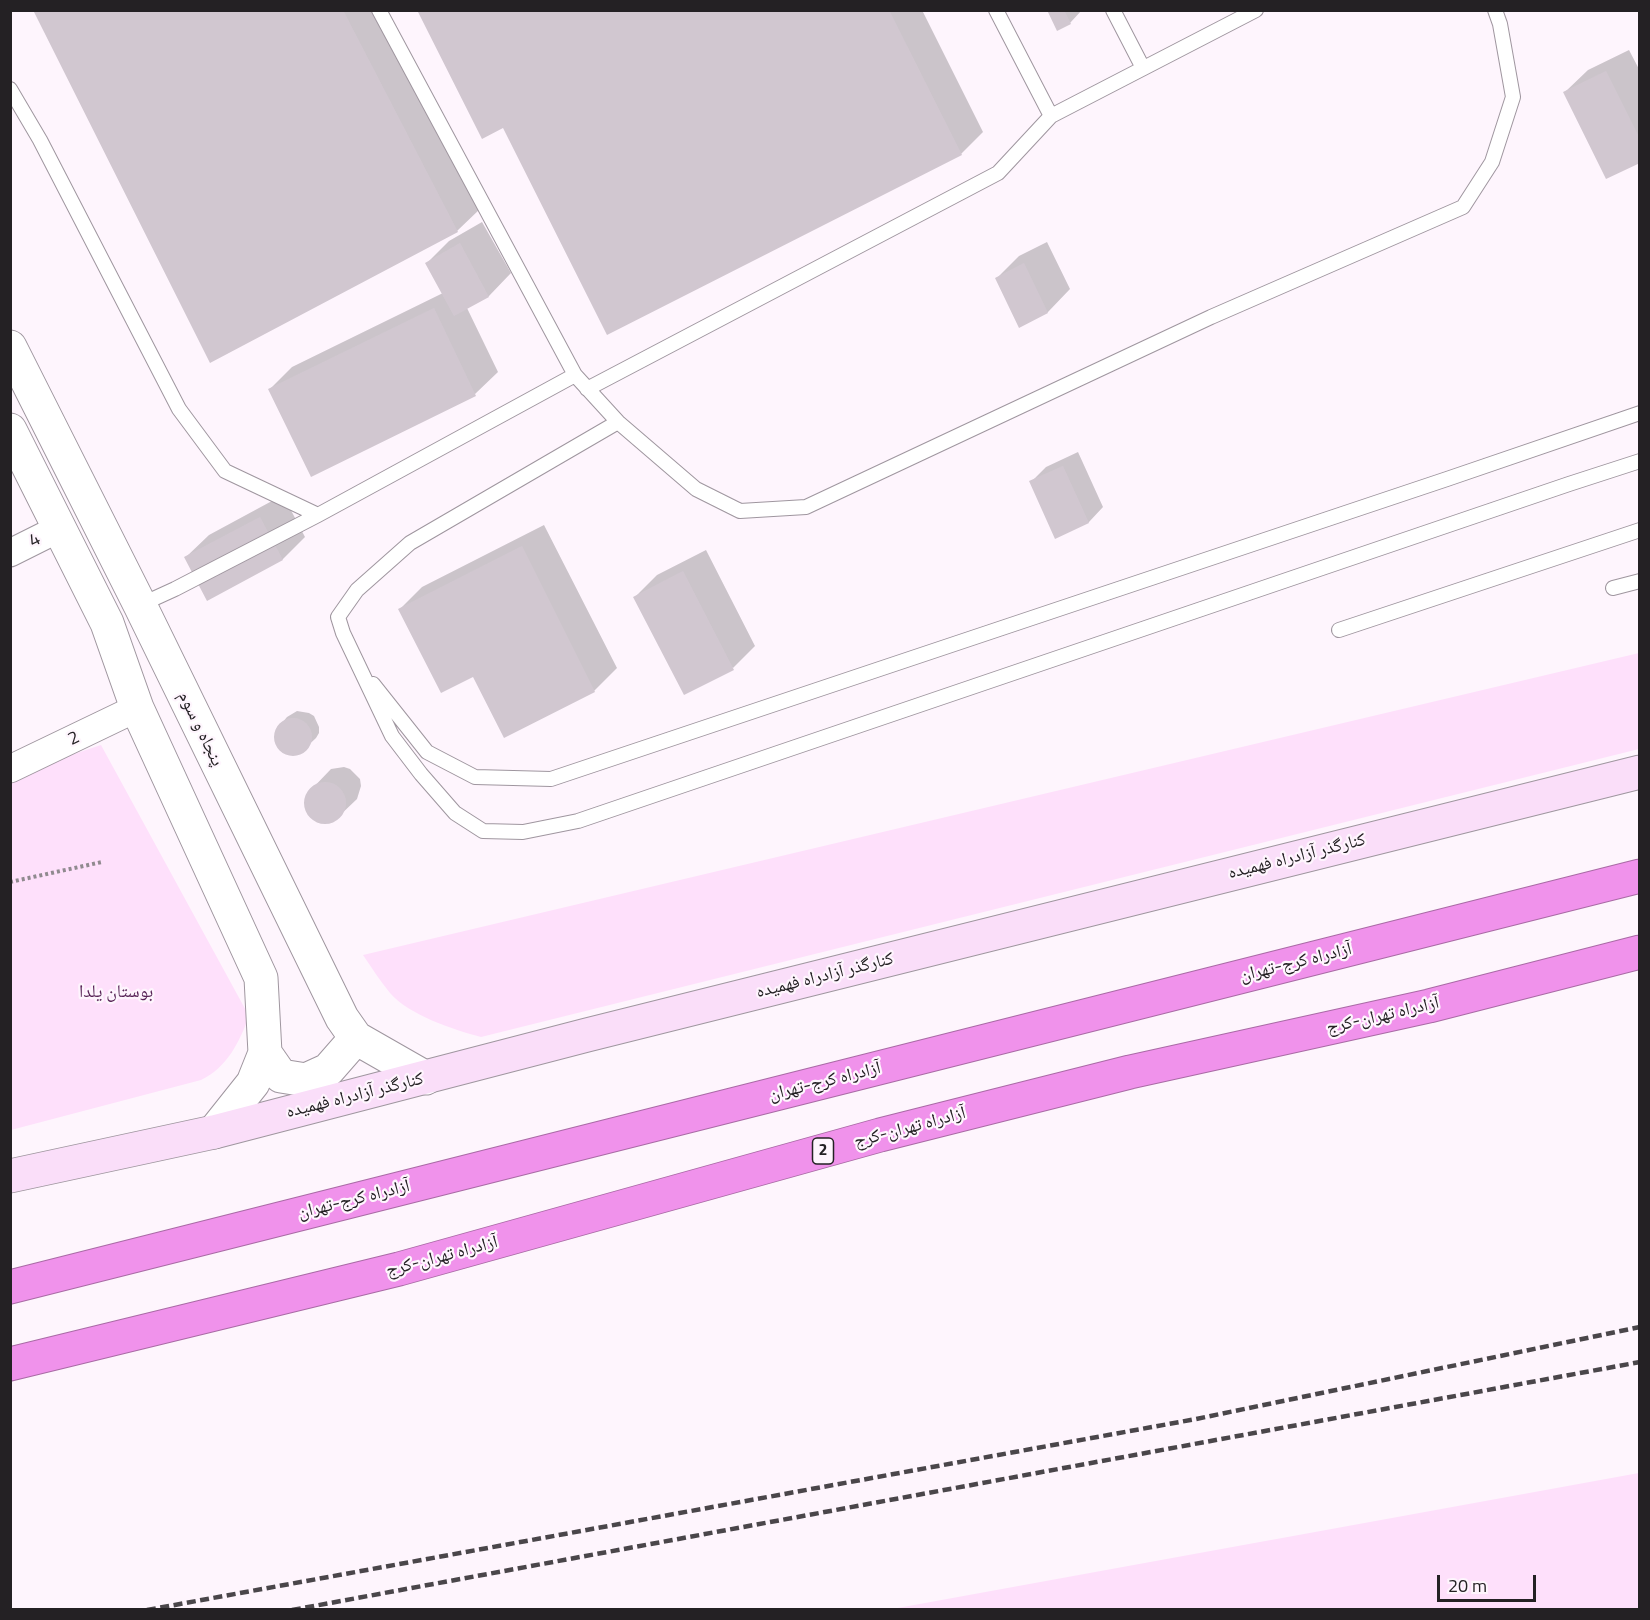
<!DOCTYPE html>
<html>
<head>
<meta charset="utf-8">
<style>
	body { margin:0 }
	#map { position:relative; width:1650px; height:1620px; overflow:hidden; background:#fef5fd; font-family:"Titillium Web",sans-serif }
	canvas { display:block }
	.frame { position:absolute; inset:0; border:12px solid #242124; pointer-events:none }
	.scale { position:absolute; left:1437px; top:1575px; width:99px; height:27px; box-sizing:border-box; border:3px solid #242124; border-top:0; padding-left:8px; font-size:18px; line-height:21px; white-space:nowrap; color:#242124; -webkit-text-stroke:4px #fef5fd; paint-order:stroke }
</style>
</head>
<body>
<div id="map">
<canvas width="1650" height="1620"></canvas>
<div class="frame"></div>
<div class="scale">20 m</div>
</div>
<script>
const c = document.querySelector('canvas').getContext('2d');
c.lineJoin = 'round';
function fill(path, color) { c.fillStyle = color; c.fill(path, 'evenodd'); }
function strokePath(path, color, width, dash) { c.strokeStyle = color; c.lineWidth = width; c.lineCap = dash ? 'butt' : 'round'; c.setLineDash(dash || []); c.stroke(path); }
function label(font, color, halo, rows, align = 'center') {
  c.font = font + ' "Titillium Web","Noto Naskh Arabic",sans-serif'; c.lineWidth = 4.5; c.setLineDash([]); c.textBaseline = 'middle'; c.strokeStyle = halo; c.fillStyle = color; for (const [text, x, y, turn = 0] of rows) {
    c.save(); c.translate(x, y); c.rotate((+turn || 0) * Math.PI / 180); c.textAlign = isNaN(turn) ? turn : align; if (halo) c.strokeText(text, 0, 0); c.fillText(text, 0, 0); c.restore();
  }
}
const green = new Path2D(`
	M1639,653V749L481,1037C454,1030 409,1015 390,993C380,981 372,968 363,955Z
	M101,745L249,1016C240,1041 227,1068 201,1080L11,1130V775Z
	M1639,1473V1609H892Z`);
const shadow = new Path2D(`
	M35,10H376L480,209L457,231Z
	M419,10H922L983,132L961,154L504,126Z
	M1048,10H1082L1070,23Z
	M1629,50L1640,71V161L1565,92L1588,70Z
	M482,222L511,273L489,296L467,308L498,372L475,394L312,474L270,389L292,367L443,293L427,263L449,241Z
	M1047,242L1070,289L1048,312L1020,326L997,278L1019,256Z
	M1078,452L1103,507L1089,522L1056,537L1031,482L1046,467Z
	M283,495L305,537L283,559L208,599L186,557L209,535Z
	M544,525L617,668L594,691L474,675L400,609L422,587Z
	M706,550L755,646L733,668L635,597L657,575Z
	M297,711L309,713L314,716L319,727V733L316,738L299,754H287L278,747L276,742V730L287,717Z
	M344,767L350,769L360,779L361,786L357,799L336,819L330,822H323L311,817L305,806L307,794L331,769Z`);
const building = new Path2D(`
	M33,10H343L458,232L210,363Z
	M417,10H889L962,155L607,335L503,128L482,139Z
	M1047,10H1064L1071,24L1057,31Z
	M1606,71L1640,139V163L1606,179L1563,92Z
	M460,243L489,297L454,316L425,263Z
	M1024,263L1048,313L1019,328L995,278Z
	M434,308L476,396L311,477L268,389Z
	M1063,466L1089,523L1055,539L1029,481Z
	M260,517L283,560L207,601L184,557Z
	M522,546L595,692L504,738L473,677L441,693L398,609Z
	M683,571L734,670L684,695L633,597Z
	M274 737a19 19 0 1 1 38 0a19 19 0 1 1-38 0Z
	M304 803a21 21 0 1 1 42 0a21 21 0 1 1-42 0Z`);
const path = new Path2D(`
	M10,882L102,862`);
const service = new Path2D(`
	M379,10L575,375
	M996,10L1051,116L1256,10
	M1113,10L1143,68
	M10,89L40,140L179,409L225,471L318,515
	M587,389L998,173L1051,116
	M618,422L410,543L357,590L338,617L343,633L392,736L421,774L455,813L483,831L523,832L578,821L1569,484L1640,461
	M1613,588L1640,581
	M140,605L175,589L318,515L575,375L618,422L696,489L740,511L806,507L1211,317L1463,207L1492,162L1513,97L1500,24L1495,10
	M1339,630L1640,530
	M373,684L427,752L475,777L551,779L1447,479L1640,413`);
const minor = new Path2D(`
	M10,553L60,528
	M10,769L137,708`);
const tertiary = new Path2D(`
	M10,347L140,605L342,1018L356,1038L426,1078
	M10,430L107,623L137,708L261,978L265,1053L253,1083L214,1132
	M265,1053L281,1076L306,1080L328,1070L356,1038`);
const secondary = new Path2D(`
	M10,1176L214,1132L587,1035L1640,772`);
const motorway = new Path2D(`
	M10,1287L1640,876
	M10,1364L399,1269L880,1135L1130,1072L1429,1006L1640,952`);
const rail = new Path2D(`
	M147,1610L1196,1419L1640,1327
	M292,1610L1640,1362`);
const shields = [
	[823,1151,21]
];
const shieldNames = [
	["2",823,1151]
];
const streetNames = [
	["4",35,541,-27],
	["پنجاه و سوم",200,729,64],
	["2",74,739,-26],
	["کنارگذر آزادراه فهمیده",1297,857,-14],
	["آزادراه کرج-تهران",1296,963,-14],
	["کنارگذر آزادراه فهمیده",825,976,-14],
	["آزادراه تهران-کرج",1383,1016,-13],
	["آزادراه کرج-تهران",825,1082,-14],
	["کنارگذر آزادراه فهمیده",355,1096,-14],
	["آزادراه تهران-کرج",910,1128,-15],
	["آزادراه کرج-تهران",354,1200,-14],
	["آزادراه تهران-کرج",442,1257,-15]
];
const parkNames = [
	["بوستان یلدا",116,993]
];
fill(green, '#fee0fb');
fill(shadow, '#0003');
fill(building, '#d1c7d0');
strokePath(service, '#9f969f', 16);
strokePath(minor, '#9f969f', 29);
strokePath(tertiary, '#9f969f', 35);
strokePath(secondary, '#9f969f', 35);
strokePath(motorway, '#a96aa5', 35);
strokePath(path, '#908a8f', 4, [3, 3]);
strokePath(service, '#fff', 14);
strokePath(minor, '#fff', 27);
strokePath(tertiary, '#fff', 33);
strokePath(secondary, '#fadef9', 33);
strokePath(motorway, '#f092eb', 33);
strokePath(rail, '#4a464a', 4.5, [9, 4.5]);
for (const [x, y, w] of shields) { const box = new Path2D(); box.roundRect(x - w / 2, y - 13, w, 26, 4.5); c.fillStyle = '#fef5fd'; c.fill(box); strokePath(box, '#242124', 1.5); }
label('bold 16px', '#242124', null, shieldNames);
label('18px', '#242124', '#fef5fd', streetNames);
label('18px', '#572356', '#fef5fd', parkNames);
</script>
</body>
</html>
